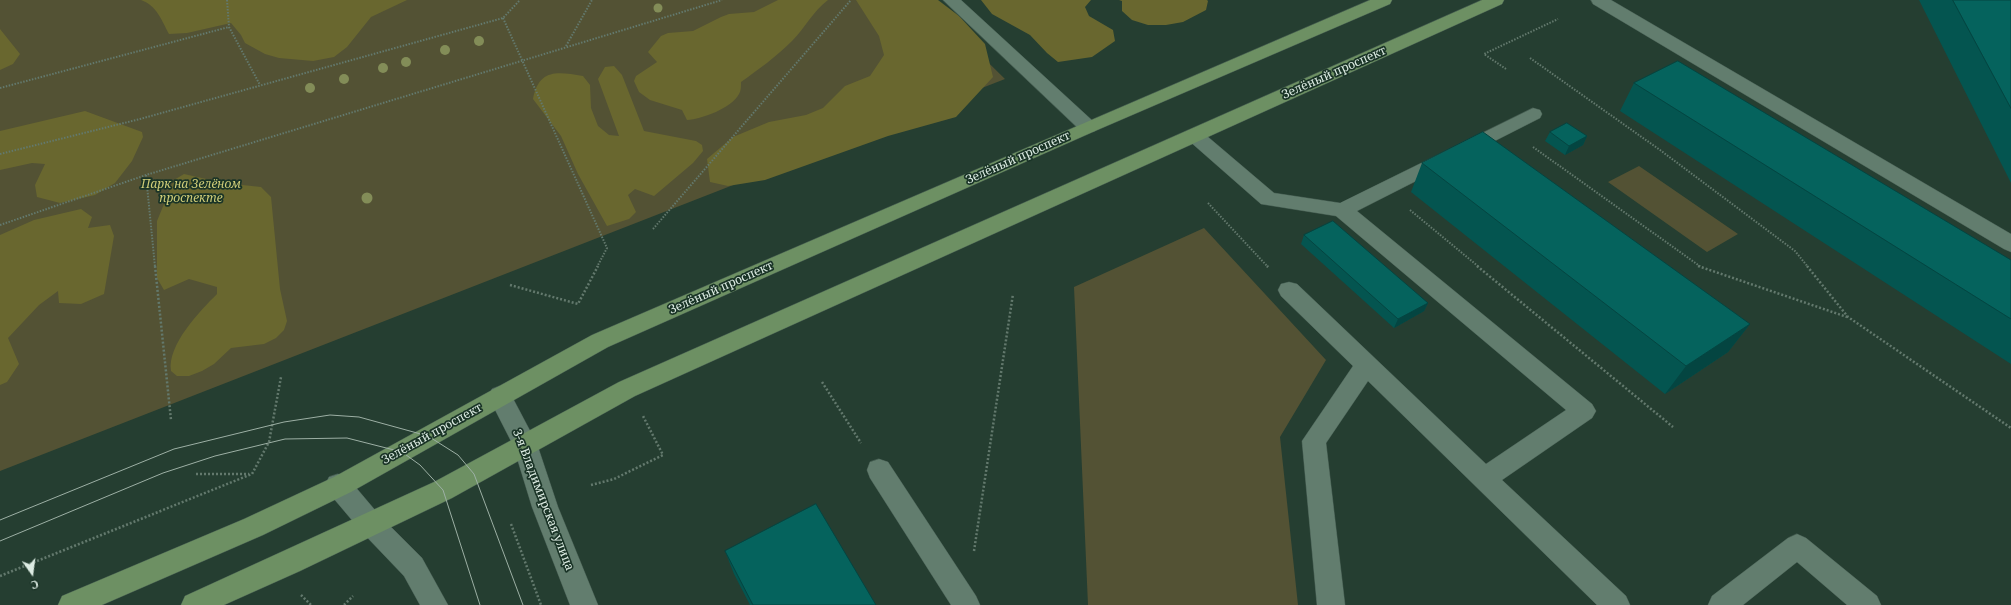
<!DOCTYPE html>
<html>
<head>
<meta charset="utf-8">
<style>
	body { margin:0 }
	#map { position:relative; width:2011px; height:605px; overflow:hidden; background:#253e31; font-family:"Noto Serif",serif }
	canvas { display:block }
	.north { position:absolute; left:12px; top:553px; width:40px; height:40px; -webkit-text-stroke:3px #1a3427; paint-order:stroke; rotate:166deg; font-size:11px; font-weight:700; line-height:16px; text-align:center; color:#ddece3 }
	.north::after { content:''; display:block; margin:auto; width:14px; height:18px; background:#ddece3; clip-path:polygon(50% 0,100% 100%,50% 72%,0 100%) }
</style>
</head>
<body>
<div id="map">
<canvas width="2011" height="605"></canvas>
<div class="north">С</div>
</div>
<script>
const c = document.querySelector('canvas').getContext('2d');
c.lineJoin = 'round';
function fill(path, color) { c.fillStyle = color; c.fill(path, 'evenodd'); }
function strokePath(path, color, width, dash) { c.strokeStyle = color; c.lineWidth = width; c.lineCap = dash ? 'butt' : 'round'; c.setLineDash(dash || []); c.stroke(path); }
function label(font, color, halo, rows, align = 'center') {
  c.font = font + ' "Noto Serif",serif'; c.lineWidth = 3.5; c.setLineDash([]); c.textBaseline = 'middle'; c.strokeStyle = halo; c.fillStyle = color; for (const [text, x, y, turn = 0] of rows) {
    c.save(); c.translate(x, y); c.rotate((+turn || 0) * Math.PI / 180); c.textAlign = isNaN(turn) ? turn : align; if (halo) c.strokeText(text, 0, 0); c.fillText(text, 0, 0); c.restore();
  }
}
const green = new Path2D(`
	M0,0H925L1005,79L0,471Z
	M1639,166L1738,234L1707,252L1608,182Z
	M1204,228L1326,360L1280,437L1298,605H1088L1074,287Z`);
const forest = new Path2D(`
	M141,0H407L371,17L347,47L334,57L313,61L279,58L265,54L245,43L241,35L231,23L187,33L169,34C161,19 157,6 141,0Z
	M778,0H828C813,11 805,28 792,41C776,57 759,69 741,82C741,86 741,91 739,94C732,108 702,119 687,120L682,110L650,100L639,92L634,81L636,76L657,62L648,52L661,36L668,33L693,31L721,17L729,14L754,12Z
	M856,0H938L959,16L985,44L993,77L956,117L888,136L765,180L728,186L710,182L707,159L733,137L769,122L806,115L823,108L845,86L870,76L884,55L879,36Z
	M981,0H1091L1085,7L1089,16L1113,30L1115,41L1092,57L1058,62L1047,53L1030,35L992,14Z
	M1119,0H1207L1208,1L1206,10L1183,22L1166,25H1148L1132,20L1122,11V1Z
	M0,29L20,54L13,64L0,70Z
	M614,66L622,75L644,131L696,141L702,145L703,151L693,163L654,196L635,189L628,195L636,212L629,219L607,226L578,174L561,136L533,99C539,68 558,72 583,76L590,85L591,108L598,126L609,135L619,136L598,79L605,67Z
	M85,111L142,132L143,137L132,161L115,183L95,195L60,203L37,197L35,185L45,164L32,163L0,170V131Z
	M184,174L224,183L261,187L271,197L280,289L287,321L284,330L276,338L264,344L231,348L214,364L202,371L189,376H177L171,371C167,345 200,311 217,294V287L189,279L164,290L157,278V221L174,180Z
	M81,209L92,217L88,228L110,225L114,236L104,294L81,304L59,303L58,291L39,305L8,338L19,364L7,382L0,385V235L34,220Z`);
const pathFar1 = new Path2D(`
	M227,0L229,27L260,85
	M503,18L607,248L597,267
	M566,46L592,0
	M1530,58L1660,150L1795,251L1808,267
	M1506,69L1484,54L1558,19
	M0,88L229,27
	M1533,147L1701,267
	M0,154L140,119L503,18L520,0
	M146,175L155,267
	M1208,203L1268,267
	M1410,210L1479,267
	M0,225L146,175L722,0
	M653,229L851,0`);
const path = new Path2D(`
	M155,266L171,420
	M1267,266L1268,267
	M1477,266L1673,427
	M1698,266L1847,317
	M1807,266L1848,317L2011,428
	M510,285L578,304L598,266
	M822,382L861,443
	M196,474H249
	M591,485L614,479L663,455L643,416
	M511,524L541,605
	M974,551L1013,294
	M0,576L252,474L269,442L281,377
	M301,595L311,605
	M344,605L353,596`);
const minor = new Path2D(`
	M943,0H961L1095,123L1097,127L1095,131L1088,133L1081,131Z
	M1591,0H1611L2011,234V252L2004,249L1593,4Z
	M1533,108L1540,110L1542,114L1540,118L1357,211L1592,404L1596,411L1592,418L1502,480L1626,596L1630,605H1597L1368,381L1326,443L1345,605H1317L1302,441L1353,366L1281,296L1278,290L1281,284L1289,282L1297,284L1486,464L1566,410L1336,216L1261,204L1187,139L1184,135L1187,131L1194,129L1201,131L1274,193L1340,203Z
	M500,386L508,389L537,444L558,507L598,605H570L532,507L513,445L488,396L492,389Z
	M879,459L888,462L976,596L980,605H951L870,478L867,470L870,462Z
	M338,474L347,477L380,516L422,558L448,605H420L404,576L362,532L329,493L325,485L329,477Z
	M1797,534L1806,538L1877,596L1881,605H1847L1797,562L1743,605H1708L1712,596L1788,538Z`);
const major = new Path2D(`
	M1370,0H1392L1390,4L1095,131L608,347L351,492L263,535L102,605H58L62,596L244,519L334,477L592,335Z
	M1482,0H1504L1502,4L635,396L452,498L300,571L224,605H181L185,596L434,482L619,382Z`);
const tram = new Path2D(`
	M0,520L174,449L284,422L330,415L359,417L428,436L458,455L474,474L523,605
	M0,541L163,473L215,456L285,439L347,438L402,452L420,465L443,490L480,605`);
const trees = [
	[658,8,4.5],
	[479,41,5],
	[445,50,5],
	[406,62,5],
	[383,68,5],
	[344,79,5],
	[310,88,5],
	[367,198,5.5]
];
const wall = new Path2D(`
	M1919,0H2011V183Z
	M1634,83L2011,260V364L1620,111Z
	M1550,132L1587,136L1583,145L1565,155L1545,141Z
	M1422,163L1750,324L1728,352L1665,394L1411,192Z
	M1304,235L1428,303L1424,311L1394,328L1301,244Z
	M725,551L876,605H750L734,574Z`);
const shadedWall = new Path2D(`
	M1587,136L1583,145L1565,155L1569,146Z
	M1428,303L1424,311L1394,328L1398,319Z
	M1750,324L1728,352L1665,394L1686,366Z`);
const building = new Path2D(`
	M1953,0H2011V108Z
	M1678,61L2011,260V319L1634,83Z
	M1567,123L1587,136L1569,146L1550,132Z
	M1483,132L1750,324L1686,366L1422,163Z
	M1333,221L1428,303L1398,319L1304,235Z
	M816,504L876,605H753L725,551Z`);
const streetNames = [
	["Зелёный проспект",1334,73,-24],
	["Зелёный проспект",1018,158,-24],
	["Зелёный проспект",721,288,-24],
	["Зелёный проспект",432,434,-29],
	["3-я Владимирская улица",543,500,69]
];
const parkNames = [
	["Парк на Зелёном",191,185],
	["проспекте",191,199]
];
fill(green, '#535234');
fill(forest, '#69672f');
strokePath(minor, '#42594e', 1);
strokePath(major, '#42594e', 1);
strokePath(pathFar1, '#63796d', 2, [1.5, 1.5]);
strokePath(path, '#63796d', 2.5, [2, 2]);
fill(minor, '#627d6e');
fill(major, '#6d9063');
strokePath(tram, '#9db0a5', 1);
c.fillStyle = '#838d58';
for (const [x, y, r] of trees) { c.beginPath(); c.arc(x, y, r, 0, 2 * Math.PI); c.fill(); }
fill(wall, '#045550');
fill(shadedWall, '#044541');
fill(building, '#05635d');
strokePath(building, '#044541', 1);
label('12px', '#ddece3', '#1a3427', streetNames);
label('italic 12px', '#d0cd78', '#1a3427', parkNames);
</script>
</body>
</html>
